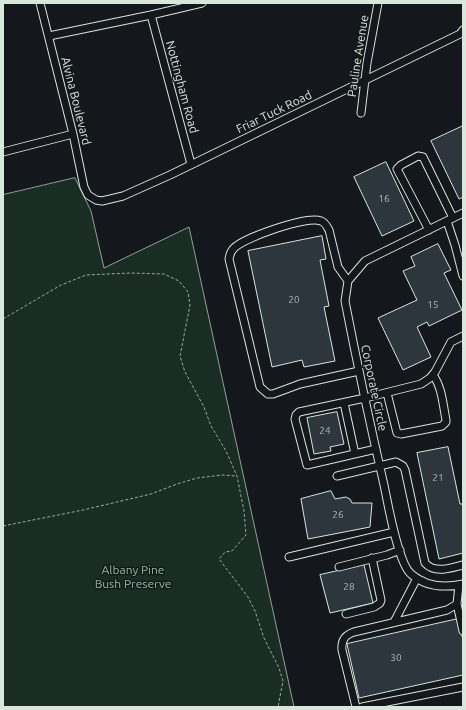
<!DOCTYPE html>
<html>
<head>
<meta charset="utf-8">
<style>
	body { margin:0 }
	#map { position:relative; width:466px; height:710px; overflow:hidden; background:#14181c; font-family:Ubuntu,sans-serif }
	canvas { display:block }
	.frame { position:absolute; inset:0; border:4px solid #d8e6dc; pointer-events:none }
</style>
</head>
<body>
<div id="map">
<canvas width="466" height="710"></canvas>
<div class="frame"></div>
</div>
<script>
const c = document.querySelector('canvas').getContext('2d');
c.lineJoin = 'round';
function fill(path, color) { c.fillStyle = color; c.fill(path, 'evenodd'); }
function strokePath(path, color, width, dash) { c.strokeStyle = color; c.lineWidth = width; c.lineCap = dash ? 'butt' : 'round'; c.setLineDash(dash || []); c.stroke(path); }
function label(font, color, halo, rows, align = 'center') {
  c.font = font + ' Ubuntu,sans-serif'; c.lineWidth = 3; c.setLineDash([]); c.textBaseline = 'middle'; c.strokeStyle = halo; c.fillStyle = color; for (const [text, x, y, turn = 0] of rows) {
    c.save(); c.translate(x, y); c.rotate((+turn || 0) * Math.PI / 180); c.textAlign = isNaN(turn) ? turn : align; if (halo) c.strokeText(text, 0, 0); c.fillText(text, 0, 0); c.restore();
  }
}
const green = new Path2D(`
	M75,178L91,211L104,268L189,227L294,707H3V195Z`);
const building = new Path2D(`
	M463,126V197L459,199L431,141Z
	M386,162L414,221L382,236L354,177Z
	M322,236L326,259L320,260L329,306L324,307L335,361L304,367L302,360L272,367L248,251Z
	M438,244L451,270L444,273L462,310L429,326L427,322L417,327L431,357L403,370L378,318L417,300L403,271L415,266L411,257Z
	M337,412L344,444L330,447L331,451L314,454L307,418Z
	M448,447L460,504H463V553L439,559L417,453Z
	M331,491L335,499L346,497L350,499L352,503H372L370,527L308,539L301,499Z
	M364,565L373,603L330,613L320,575Z
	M458,619L463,640V675L359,698L347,644Z`);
const path = new Path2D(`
	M3,319L61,285L86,275L131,273L164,274L179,281L188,292L190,305L180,356L185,372L204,407L211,426L226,451L237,476L244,511L246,535L232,551L225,552L219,559L248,597L255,611L264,638L279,668L283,681L278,707
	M3,526L83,510L151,494L177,484L197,478L222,475L236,476`);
const minor = new Path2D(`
	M40,3L73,134L84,187L88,195L96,200L102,201L123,196L170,175L460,34L463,30
	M151,15L191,164
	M49,36L151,15L202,3
	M361,113L367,63L378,3
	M3,152L73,134
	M463,213L365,261L348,281L345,301C357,363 370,424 384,485C388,504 398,563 411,574C426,587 445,588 463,584
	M447,221L455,245L463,276
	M429,230L397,169L401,165L418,156L423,157L453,218
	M348,281L338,267L329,230C327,227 325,222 321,221C307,215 244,238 234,248C230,252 230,254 229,259L260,387L268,394H273L300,384L359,371
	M387,393L397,433L401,434L442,426L446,422V420C443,405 442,387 433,375
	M344,403L355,454
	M376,449L307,465L295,419L296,415L299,412L365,398L421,384L430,378L435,372L451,342L463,336
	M337,476L396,462L403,466L405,470L425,563C435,574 450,568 463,565
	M289,557L394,532
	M339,567L387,555L400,550
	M457,604L463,631
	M346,614L374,607L380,603L381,600L372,558
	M394,622L417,578
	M356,707L342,650C341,640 345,635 354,632L447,610L457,604L459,585
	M362,707L463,687`);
const numberNames = [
	["16",384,199],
	["20",294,300],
	["15",433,305],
	["24",325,431],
	["21",438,478],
	["26",338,515],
	["28",349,587],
	["30",396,658]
];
const streetNames = [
	["Pauline Avenue",358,56,-81],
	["Nottingham Road",182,87,75],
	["Alvina Boulevard",76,101,76],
	["Friar Tuck Road",274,112,-26],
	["Corporate Circle",374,388,78]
];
const parkNames = [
	["Albany Pine",133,570],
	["Bush Preserve",133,584]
];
fill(green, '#1a2d24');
strokePath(green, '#939e99', 1);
fill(building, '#2c363c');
strokePath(building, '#d8e6dc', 1);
strokePath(minor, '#d8e6dc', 9);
strokePath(path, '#9da8a2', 1, [3, 2]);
strokePath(minor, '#14181c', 7);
label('10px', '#adbab4', null, numberNames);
label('12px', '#d8e6dc', '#14181c', streetNames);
label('12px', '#8ac095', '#14181c', parkNames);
</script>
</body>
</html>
